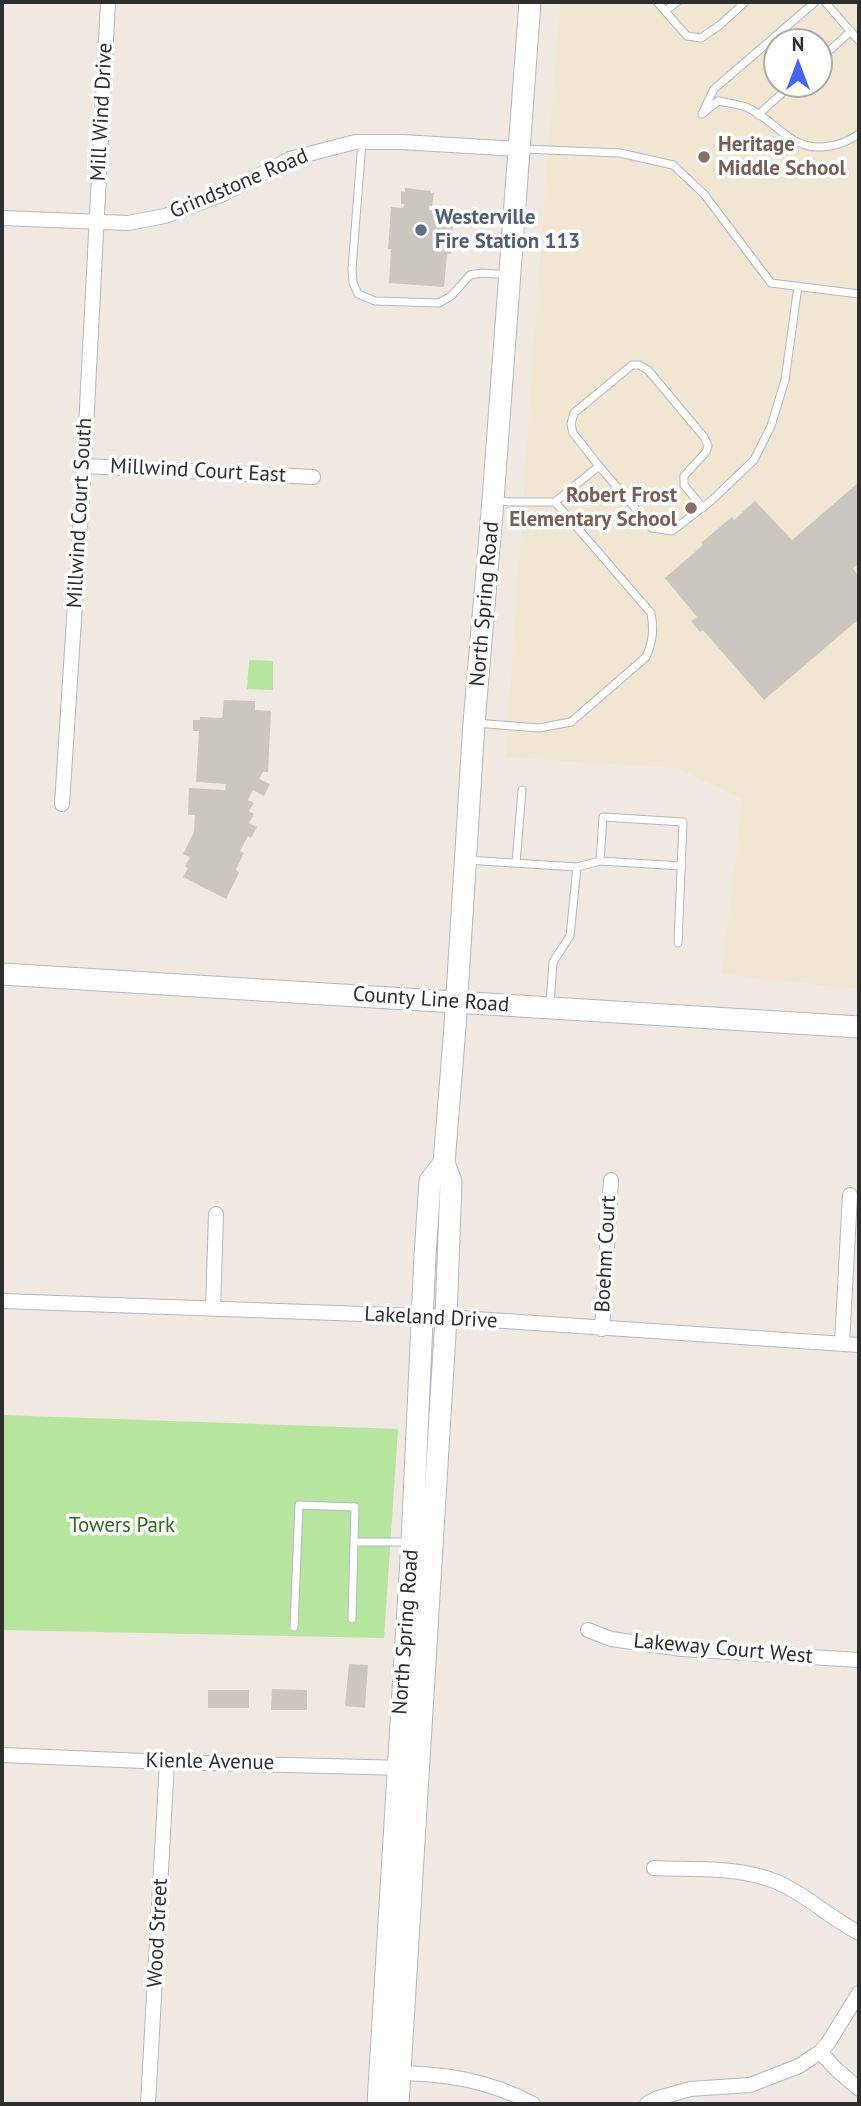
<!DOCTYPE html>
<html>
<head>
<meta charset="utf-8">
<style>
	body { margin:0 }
	#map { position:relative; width:861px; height:2106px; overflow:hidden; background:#efe9e1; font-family:"PT Sans",sans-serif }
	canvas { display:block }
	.frame { position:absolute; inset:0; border:4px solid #2e2e2e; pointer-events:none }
	.north { position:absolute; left:763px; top:28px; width:70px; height:70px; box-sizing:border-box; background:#fff; border:2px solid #ababab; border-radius:50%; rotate:0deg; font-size:19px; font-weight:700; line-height:28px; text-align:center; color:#2e2e2e }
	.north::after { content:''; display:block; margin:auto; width:24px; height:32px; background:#4264fb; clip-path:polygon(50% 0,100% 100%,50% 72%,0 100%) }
</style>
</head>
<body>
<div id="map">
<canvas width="861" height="2106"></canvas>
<div class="frame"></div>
<div class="north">N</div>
</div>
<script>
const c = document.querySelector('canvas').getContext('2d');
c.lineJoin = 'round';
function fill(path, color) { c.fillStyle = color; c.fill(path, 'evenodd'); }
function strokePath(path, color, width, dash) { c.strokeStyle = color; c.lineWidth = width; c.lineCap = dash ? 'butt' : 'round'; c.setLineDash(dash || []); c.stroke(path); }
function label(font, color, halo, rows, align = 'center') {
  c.font = font + ' "PT Sans",sans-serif'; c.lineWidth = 7; c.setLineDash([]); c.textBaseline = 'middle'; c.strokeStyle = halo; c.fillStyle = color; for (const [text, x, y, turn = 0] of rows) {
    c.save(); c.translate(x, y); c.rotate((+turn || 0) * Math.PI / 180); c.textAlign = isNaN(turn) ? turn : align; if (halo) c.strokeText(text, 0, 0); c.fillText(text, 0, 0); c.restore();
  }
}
const education = new Path2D(`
	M561,2H859V989L722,974L743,799L677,768L506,757L542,230ZM777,42H819V84H777Z`);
const green = new Path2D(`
	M249,660L273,661V690L247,689Z
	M2,1415L398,1429L384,1638L2,1630Z`);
const building = new Path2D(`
	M405,188L431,191V193H434L432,206H429V210L454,211L451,254H447L444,287L389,283L391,249H388L391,207L403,208L404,204H401V191L405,192Z
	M859,482V563L853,568L859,577V619L764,700L703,630L700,632L691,621L697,617L665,578L703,545L701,543L732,517L734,520L755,501L792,540Z
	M224,700L255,701V710L271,711L268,772H263L259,779L270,784L264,796L253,790L248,800L254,803L249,811L254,814L249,823L257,827L251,838L248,836L240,851L244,853L236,869L239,873L226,899L183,877L188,868L185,866L190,857L183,854L194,832L195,815H188L189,788L225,790L226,784L196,782L199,731H193V720H200V717L222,718Z
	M349,1664L368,1665L365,1708L345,1706Z
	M272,1689L307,1690V1710H271Z
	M208,1690H249V1708H208Z`);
const service = new Path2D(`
	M657,2L687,36L701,38L720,25L745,2
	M815,2L714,89L702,114L718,101C727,103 737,104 746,107C775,119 788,149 823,147C837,146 848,142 859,134
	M825,2L859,41
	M665,11L677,2
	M819,60L851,31
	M758,115L792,84
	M362,142L352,269L353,283L358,294L375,301L439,303L451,296L470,275L482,273L509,275
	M523,149L620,153L673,165L704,194L771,283L859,294
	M599,466L573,433L571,424L574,413L632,365H639L648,370L704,437L708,446L706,452L684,476V485L703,508
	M555,502L599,466L652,528L672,531L711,501L754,460L771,426L785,380L798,286
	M475,723L539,728L571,722L646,657C653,641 654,630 651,613L555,502H510L494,500
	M466,860L577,867L570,936L553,962L550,1004
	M516,863L522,790
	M577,867L600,861
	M678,943L683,822L603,817L600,861L682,866
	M352,1619L354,1542H410
	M294,1627L299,1505L355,1507L354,1542`);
const minor = new Path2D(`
	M2,218L128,223L165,216L223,194L290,159L355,142H402L518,149
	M84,466L313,477
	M62,804L84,466L108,2
	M2,1301L446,1317L859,1345
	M213,1309L216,1214
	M602,1329L611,1180
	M842,1344L850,1195
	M588,1630L611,1639L682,1649L859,1660
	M2,1755L167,1762L406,1768
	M654,1868C694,1870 739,1866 777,1882C807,1895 830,1918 859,1933
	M820,2052L837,2070L859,2089
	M393,2073C442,2073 489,2080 533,2104
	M148,2104L167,1762
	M647,2104L655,2099L690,2089L750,2085L799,2066L820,2052L828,2043L859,1993`);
const secondary = new Path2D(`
	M2,974L859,1027
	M378,2104L412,1542L425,1256L430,1181L444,1163
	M398,2104L446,1317L451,1182L444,1163L455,1027L474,723L493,500L530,2`);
const markers = [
	[704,157,7,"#8d6e63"],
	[421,230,7,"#5c6f8a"],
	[691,508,7,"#8d6e63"]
];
const streetNames = [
	["Mill Wind Drive",102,112,-87],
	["Grindstone Road",239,184,-23],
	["Millwind Court East",198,471,3],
	["Millwind Court South",80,513,-87],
	["North Spring Road",485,604,-85],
	["County Line Road",431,1000,4],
	["Boehm Court",606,1254,-87],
	["Lakeland Drive",431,1318,3],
	["North Spring Road",406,1632,-86],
	["Lakeway Court West",723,1649,5],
	["Kienle Avenue",210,1762,1],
	["Wood Street",158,1933,-87]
];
const educationNames = [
	["Heritage",718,145],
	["Middle School",718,169],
	["Robert Frost",677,496,"right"],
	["Elementary School",677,520,"right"]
];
const serviceNames = [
	["Westerville",435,218],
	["Fire Station 113",435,242]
];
const parkNames = [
	["Towers Park",122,1526]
];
fill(education, '#f0e6d1');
fill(green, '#b6e59e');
fill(building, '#cbc7bf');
strokePath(service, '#b4b7c1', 9);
strokePath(minor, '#b4b7c1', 16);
strokePath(secondary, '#b4b7c1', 23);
strokePath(service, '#fff', 7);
strokePath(minor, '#fff', 14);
strokePath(secondary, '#fff', 21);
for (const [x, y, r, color] of markers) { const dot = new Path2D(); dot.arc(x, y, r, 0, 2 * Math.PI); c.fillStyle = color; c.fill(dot); strokePath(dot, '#fff', 2.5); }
label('21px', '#2e2e2e', '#fff', streetNames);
label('bold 21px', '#785e54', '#fff', educationNames, 'left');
label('bold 21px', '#4e5e75', '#fff', serviceNames, 'left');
label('21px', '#2c6e1b', '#fff', parkNames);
</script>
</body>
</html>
